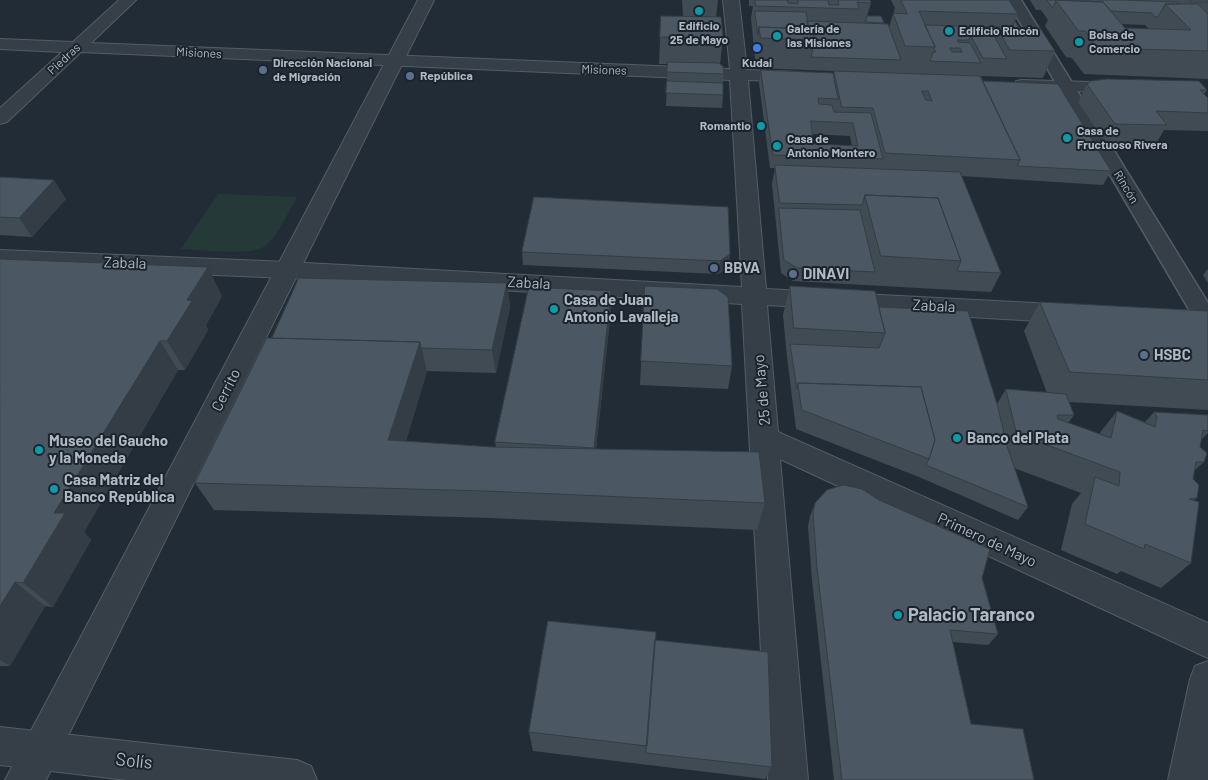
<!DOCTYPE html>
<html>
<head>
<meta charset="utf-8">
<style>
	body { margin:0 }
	canvas { display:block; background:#222c37 }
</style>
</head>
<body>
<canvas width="1208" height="780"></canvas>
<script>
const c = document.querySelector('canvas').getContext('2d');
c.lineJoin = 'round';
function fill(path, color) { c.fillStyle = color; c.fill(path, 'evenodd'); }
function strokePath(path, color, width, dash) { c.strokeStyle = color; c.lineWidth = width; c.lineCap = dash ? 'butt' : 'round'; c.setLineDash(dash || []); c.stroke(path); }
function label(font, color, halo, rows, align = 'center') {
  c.font = font + ' Barlow,sans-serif'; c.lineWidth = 4; c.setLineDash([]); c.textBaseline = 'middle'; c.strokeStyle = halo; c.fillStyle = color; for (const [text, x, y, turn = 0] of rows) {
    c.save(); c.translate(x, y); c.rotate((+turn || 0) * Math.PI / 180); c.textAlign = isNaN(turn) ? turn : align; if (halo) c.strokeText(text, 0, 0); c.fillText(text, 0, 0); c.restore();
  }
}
const green = new Path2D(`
	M218,194L297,197C288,212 279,235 265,246C251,257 200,249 181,249Z`);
const pedestrian = new Path2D(`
	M1007,0H1021L1208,303V330L1200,328Z`);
const minor = new Path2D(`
	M119,0H136L91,43L730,69L723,0H739L747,70L797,72L803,73L806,77L803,81L797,82L748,80L766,289L1072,305L1081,308L1085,314L1081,320L1072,323L767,305L778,432L1208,623V658L780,459L808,780H768L742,304L288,278L0,266V250L288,262L742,287L730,80L81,52L7,122L0,124V108L62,52L0,49V39L73,42Z
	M1022,80L1124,83L1130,84L1133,88L1130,92L1124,93L1016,89L1013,85L1016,81Z
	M1208,661V780H1168L1190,679L1195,666Z
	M0,727L297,760L311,766L317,780H127L0,765Z`);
const tertiary = new Path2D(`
	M418,0H434L46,780H5Z`);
const wall = new Path2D(`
	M682,0H718L716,17L723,39L720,64L724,74L723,83V95L722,108L666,106L668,64H659L661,16H683Z
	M749,0H872H870L871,3L867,16L884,23L883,24L889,27L895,8L891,0H1009L1018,14L1015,21L1019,28L1055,51L1043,78L981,76L983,81L1111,171L1103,185L961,176L1001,273L991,292L793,281L781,273L772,184L775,168H770L759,83L761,70L833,76L834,71L756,68L751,18L753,6H749ZM813,134L850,136L852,146L814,144Z
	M1030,0H1208V79L1084,74L1072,58L1066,57L1045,26L1048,20L1041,10H1036ZM1121,24L1145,25L1149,29L1125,28Z
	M1087,84L1207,90L1204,94L1208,98V131L1164,130L1156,144L1105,142L1078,102Z
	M0,177L66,199L32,237L0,235Z
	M522,252L730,254L728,268L718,274L523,265Z
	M0,259L222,296L206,325L208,330L185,370H178L84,532L91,540L53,607L45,606L10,666H0Z
	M1208,269V283L1203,275Z
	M507,283L510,307L496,373L427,371L406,441L496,447L495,442L611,291V310L596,449L765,503L757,530L491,518L214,510L195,483Z
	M645,286L732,366L728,389L640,385Z
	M790,286L879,307L997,404L1006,389L1047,393L1024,331L1040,302L1208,311V410L1069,402L1074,415L1068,423L1099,434L1117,411L1145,422L1154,412L1208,416V433L1201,440L1200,447L1204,462L1194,471L1193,479L1197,498L1194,500L1191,563L1161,588L1121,571L1117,574L1061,550L1072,504L1081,493L1014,468L1028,507L1018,520L919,477L796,429L787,357L783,315Z
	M815,503L982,578L998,634L988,645L952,642L971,724L1034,780H834L812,580L808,526L810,516Z
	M655,640L772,767L765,779L533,751L529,732Z`);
const shadedWall = new Path2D(`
	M54,180L66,199L32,237L19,218Z
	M730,254L728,268L718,274L720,261Z
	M208,267L222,296L206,325L208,330L185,370L167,341L187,300Z
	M507,283L510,307L496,373L492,350Z
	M611,291V310L594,466V448Z
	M160,341L178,370L84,532L91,540L53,607L23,583L54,513Z
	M420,342L427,371L398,468L388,440Z
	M15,582L45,606L10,666L0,660V606Z`);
const building = new Path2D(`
	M755,0H787L788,3L798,4V0H828L829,5H839L838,0H870L871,3L857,2L859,9L756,6Z
	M901,0H1009L1018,14L919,11L935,47L905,46L893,13L907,14Z
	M1047,0H1122L1178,2L1180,4H1165L1158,17H1155L1152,13L1111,11L1103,2L1056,0L1053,8Z
	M1056,0L1103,2L1125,28L1191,30L1165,4H1198L1208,14V51L1097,48L1085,31H1079Z
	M1191,0H1208V2H1190Z
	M755,11L806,12L809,29L759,27L758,35Z
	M661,16L721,17L723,39L660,37Z
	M867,16H881L884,23L866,22Z
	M807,21L888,24L901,60L811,57L815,40L812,29H809Z
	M1015,21L1019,28H1013Z
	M925,25L997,27L994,36L971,35L969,40H957L958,42L970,43L981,63L930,61L933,52H936L934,49L935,47ZM950,48H960L962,52H952Z
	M759,27L812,29L815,40L761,38Z
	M997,27L1040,28L1055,51L1010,50Z
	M971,35L994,36L1007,59L983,58Z
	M668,62L718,63L723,66L724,74L667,72Z
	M761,70L833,73L838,99L818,98L819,104L832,105L834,112L871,113L883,159L773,155ZM811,121L853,123L858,146L814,144Z
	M834,71L980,76L1020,160L885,153L873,108L842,107ZM922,91H928L932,101L926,100Z
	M1107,79L1199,81L1207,90H1200L1208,98V113L1156,111L1167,125L1115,124L1087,84L1091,81Z
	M667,81L723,83V95L666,93Z
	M983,81L1058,84L1111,171L1017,166L1020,160Z
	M775,165L960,172L1001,273L957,271L961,261L938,198L865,195L862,205L780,203Z
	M0,177L54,180L19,218L0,217Z
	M865,195L938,198L961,261L881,256Z
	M534,197L728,207L730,254L720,261L522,252Z
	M779,208L860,210L875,272L797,268L784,260Z
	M0,259L208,267L187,300L192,301L167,341H160L54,513H65L23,583L15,582L0,606Z
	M299,278L507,283L492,350L421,348L420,342L272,338Z
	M645,286L717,289L728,297L732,366L641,361Z
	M790,286L875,291L885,333L794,328Z
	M529,287L611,291L594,448L495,442Z
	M1040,302L1208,311V380L1070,372Z
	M879,307L968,311L997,404L1008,449L1028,507L926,465L929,459L935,440L921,387L798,383L797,389L790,344L879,348L885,333Z
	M267,338L420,342L388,440L492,447L759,452L765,503L485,491L195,483Z
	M798,383L921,387L935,440L929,459L802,410Z
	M1006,389L1066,394L1074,415H1057L1058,419L1111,438L1117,411L1155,427L1157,417L1154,412L1208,415V431L1203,430L1200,447L1207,453L1204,462H1196L1193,479L1199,485L1197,498L1189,499L1199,502L1191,563L1145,544L1144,549L1085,524L1095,477L1119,486L1120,472L1017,434Z
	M844,485L862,489L879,500L990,549L982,578L998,634L950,630L971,724L1023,729L1034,780H842L817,568L813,513L815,503L827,490Z
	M548,621L656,632L647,746L529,732Z
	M655,640L768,652L772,767L646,753Z`);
const markers = [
	[699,11,5,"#0f9aa8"],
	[949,31,5,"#0f9aa8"],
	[777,36,5,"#0f9aa8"],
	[1079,42,5,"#0f9aa8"],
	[757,48,5,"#3f7fe0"],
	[263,70,5,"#5c6f8a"],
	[410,76,5,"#5c6f8a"],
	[761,126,5,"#0f9aa8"],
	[1067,138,5,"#0f9aa8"],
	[777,146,5,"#0f9aa8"],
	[714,268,5,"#5c6f8a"],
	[793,274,5,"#5c6f8a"],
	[554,309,5,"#0f9aa8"],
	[1144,355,5,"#5c6f8a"],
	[957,438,5,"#0f9aa8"],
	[39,450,5,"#0f9aa8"],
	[54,489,5,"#0f9aa8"],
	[898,615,5,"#0f9aa8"]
];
const farPoinames = [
	["Edificio",699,26,"center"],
	["25 de Mayo",699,40,"center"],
	["Galería de",787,29],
	["las Misiones",787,43],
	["Edificio Rincón",959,31],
	["Bolsa de",1089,35],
	["Comercio",1089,49],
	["Dirección Nacional",273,63],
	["de Migración",273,77],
	["Kudai",757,63,"center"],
	["República",420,76],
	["Romantio",751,126,"right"],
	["Casa de",1077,131],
	["Fructuoso Rivera",1077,145],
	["Casa de",787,139],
	["Antonio Montero",787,153]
];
const farStreetnames = [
	["Misiones",199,53,3],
	["Piedras",64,59,-43],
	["Misiones",604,70,2],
	["Rincón",1126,187,59]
];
const streetNames = [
	["Zabala",125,263,2],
	["Zabala",529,283,3],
	["Zabala",934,306,3],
	["Cerrito",226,390,-63],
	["25 de Mayo",762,390,-95],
	["Primero de Mayo",987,540,25]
];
const poiNames = [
	["BBVA",724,268],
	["DINAVI",803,274],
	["Casa de Juan",564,300],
	["Antonio Lavalleja",564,317],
	["HSBC",1154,355],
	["Banco del Plata",967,438],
	["Museo del Gaucho",49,441],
	["y la Moneda",49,458],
	["Casa Matriz del",64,480],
	["Banco República",64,497]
];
const nearPoinames = [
	["Palacio Taranco",908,615]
];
const nearStreetnames = [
	["Solís",134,761,6]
];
fill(green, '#253939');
strokePath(pedestrian, '#545c65', 3);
strokePath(minor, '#545c65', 2);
strokePath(tertiary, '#545c65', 2);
fill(pedestrian, '#363e47');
fill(minor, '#363e47');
fill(tertiary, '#363e47');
fill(wall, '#404b54');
fill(shadedWall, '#343d45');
fill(building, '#4b5762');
strokePath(building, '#343d45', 1);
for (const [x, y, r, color] of markers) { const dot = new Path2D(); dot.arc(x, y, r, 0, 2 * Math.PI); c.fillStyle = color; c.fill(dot); strokePath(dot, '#1b232c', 2); }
label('bold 12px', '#b1b9c4', '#1b232c', farPoinames, 'left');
label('12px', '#b1b9c4', '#1b232c', farStreetnames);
label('15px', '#b1b9c4', '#1b232c', streetNames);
label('bold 15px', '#b1b9c4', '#1b232c', poiNames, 'left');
label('bold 18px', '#b1b9c4', '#1b232c', nearPoinames, 'left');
label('18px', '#b1b9c4', '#1b232c', nearStreetnames);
</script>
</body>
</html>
